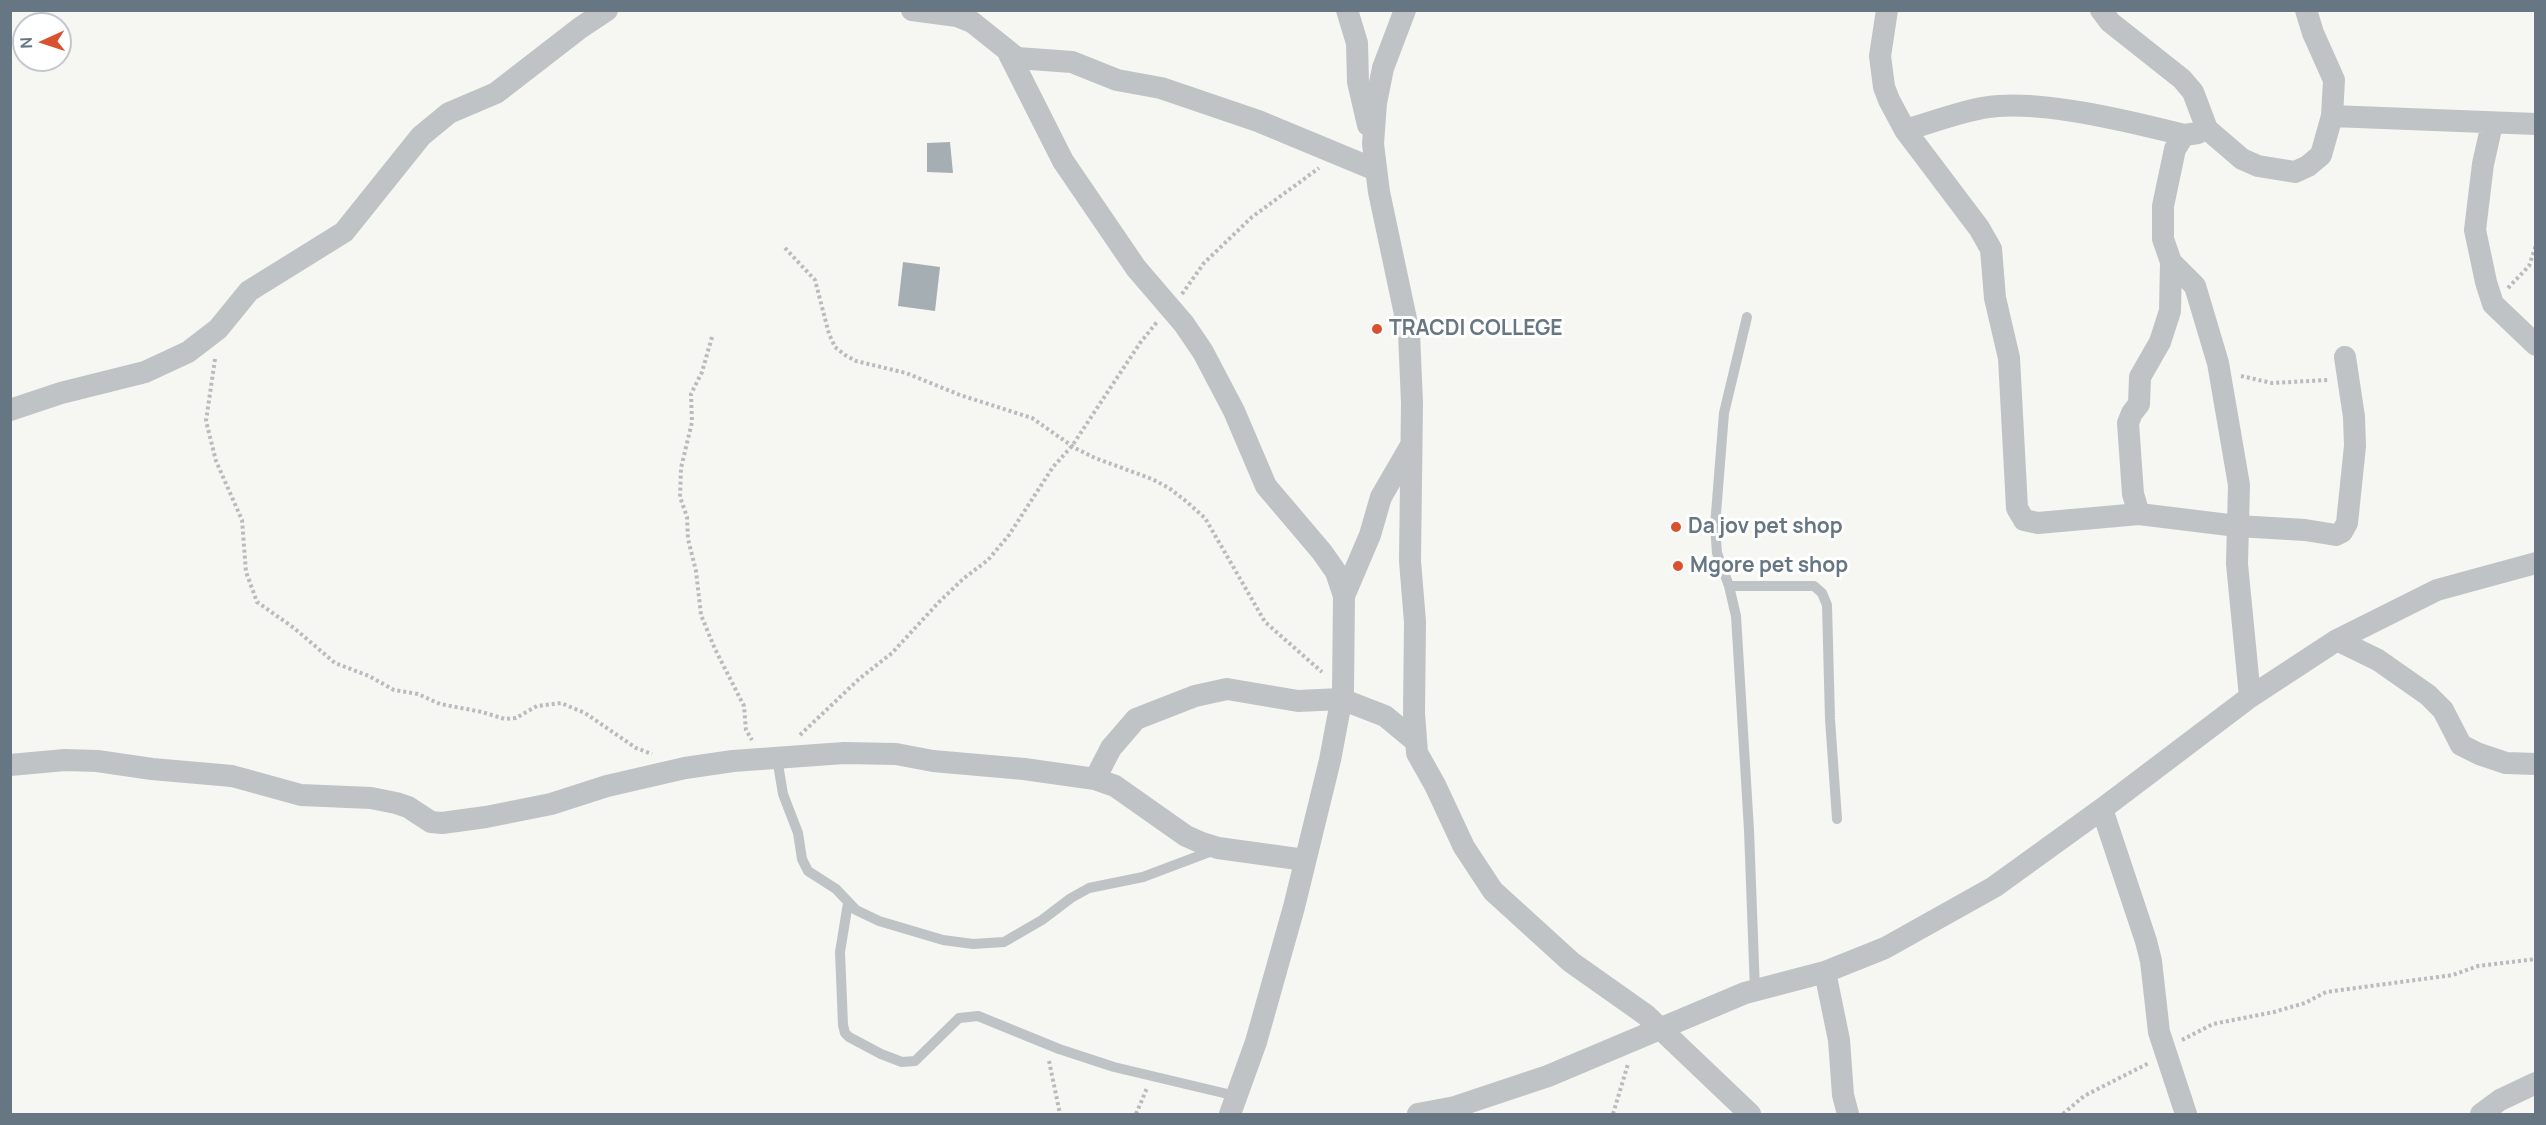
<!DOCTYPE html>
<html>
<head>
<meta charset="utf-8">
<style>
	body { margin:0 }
	#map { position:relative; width:2546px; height:1125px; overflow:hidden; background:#f6f6f2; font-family:Manrope,sans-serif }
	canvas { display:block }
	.frame { position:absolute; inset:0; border:12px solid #667682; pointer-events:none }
	.north { position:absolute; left:12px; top:12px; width:60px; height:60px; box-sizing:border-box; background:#fff; border:2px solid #c2c8cd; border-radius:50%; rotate:267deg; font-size:16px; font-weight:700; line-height:24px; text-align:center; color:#667682 }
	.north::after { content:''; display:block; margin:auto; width:21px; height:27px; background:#d9522f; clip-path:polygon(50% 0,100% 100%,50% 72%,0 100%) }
</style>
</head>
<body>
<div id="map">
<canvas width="2546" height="1125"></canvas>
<div class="frame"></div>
<div class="north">N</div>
</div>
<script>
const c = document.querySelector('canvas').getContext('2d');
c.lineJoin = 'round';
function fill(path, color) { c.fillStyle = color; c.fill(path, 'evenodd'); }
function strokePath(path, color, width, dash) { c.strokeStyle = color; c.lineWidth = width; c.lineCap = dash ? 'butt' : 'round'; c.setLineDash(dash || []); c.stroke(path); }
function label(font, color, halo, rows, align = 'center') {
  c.font = font + ' Manrope,sans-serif'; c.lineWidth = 6; c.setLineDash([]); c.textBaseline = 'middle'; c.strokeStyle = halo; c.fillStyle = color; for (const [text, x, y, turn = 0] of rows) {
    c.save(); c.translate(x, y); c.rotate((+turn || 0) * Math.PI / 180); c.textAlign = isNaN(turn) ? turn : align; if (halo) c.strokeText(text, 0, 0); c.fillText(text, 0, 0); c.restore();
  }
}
const building = new Path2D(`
	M950,142L953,173L927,172V143Z
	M903,262L940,267L935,311L898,306Z`);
const path = new Path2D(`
	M785,248L815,280L829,334L835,347L845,355L856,361L906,373L960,395L1032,418L1075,448L1095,458L1152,479L1169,488L1187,502L1205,518L1265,622L1322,672
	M2508,288L2529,266L2536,245
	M1182,294L1204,263L1252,217L1319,168
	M712,337L702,372L691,394L692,422L681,468L680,497L687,517L688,539L696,571L701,615L715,649L744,706L746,730L752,740
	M215,359L206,421L216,461L242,520L246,572L257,602L294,628L335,663L369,676L394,690L418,694L440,704L482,712L505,719L516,718L537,706L561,703L585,713L636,748L652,754
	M2241,376L2272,383L2328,380
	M800,735L859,679L892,653L939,602L963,579L988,560L1009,535L1053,467L1072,446L1140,343L1157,322
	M2182,1040L2213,1024L2274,1012L2305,1003L2326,992L2453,975L2478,966L2536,959
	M1049,1061L1060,1114
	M1136,1114L1147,1088
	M1613,1114L1628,1064
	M2063,1114L2084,1096L2149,1063`);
const lane = new Path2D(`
	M1747,317L1724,413L1715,526L1717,553L1729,586L1736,616L1749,830L1755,991
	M1729,586H1814L1822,593L1827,605L1830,719L1837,819
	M777,758L783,794L798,833L802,859L808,871L836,889L856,910L879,921L943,940L973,944L1004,942L1042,920L1071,898L1089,888L1143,877L1212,851
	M848,903L840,952L843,1025L845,1033L849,1037L881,1054L902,1062L915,1061L959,1018L978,1016L1059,1049L1114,1067L1236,1096`);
const street = new Path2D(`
	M912,10L957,16L972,22L1017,58L1072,62L1117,80L1161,88L1258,121L1376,170
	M1347,10L1357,43L1358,82L1368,125
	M1405,10L1383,68L1376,103L1373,144L1379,192L1409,333L1412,403L1410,561L1415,622L1414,713L1417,753L1435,785L1464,847L1493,891L1571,962L1646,1015L1750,1114
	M1887,10L1880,56L1884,87L1889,100L1905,130L1979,228L1991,249L1995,298L2009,358L2017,508L2024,520L2038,523L2139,514L2237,526L2305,530L2336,535L2342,532L2347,523L2355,446L2354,417L2345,357
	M2101,10L2110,22L2182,79L2193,92L2207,129L2242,159L2258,166L2295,172L2308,166L2321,155L2332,116L2334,80L2313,33L2306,10
	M1009,54L1063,161L1136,268L1184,324L1203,352L1234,411L1266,486L1322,552L1336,572L1344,596L1343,691L1330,760L1294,907L1256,1042L1230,1114
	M2332,116L2536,124
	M2492,124L2483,164L2475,230L2486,282L2493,304L2536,345
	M1905,130C1934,122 1969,108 1998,106C2051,102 2132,122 2184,135L2198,133
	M2171,262L2195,286L2218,363L2239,485L2237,564L2250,697
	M10,410L61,393L145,372L188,352L218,329L249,291L344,232L421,136L449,113L496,93L580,28L607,10
	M2139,514L2133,494L2128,423L2132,413L2139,404L2140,377L2160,342L2170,311L2171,262L2163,239V206L2175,149L2184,135
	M1344,596L1370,535L1381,497L1410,447
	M2337,640L2378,660L2428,695L2443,710L2461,745L2479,754L2506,763L2536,764
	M10,765L65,760L97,761L152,769L232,776L301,795L371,798L396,803L408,807L431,822L442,823L486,817L551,804L607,786L685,768L733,761L844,753L896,754L933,761L1024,769L1095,779L1115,786L1186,836L1202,843L1218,848L1305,860
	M1095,779L1111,748L1136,719L1195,696L1227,689L1298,701L1341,699L1385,716L1414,740
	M2102,809L2146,941L2151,961L2159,1032L2186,1114
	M1825,972L1839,1040L1843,1095L1848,1114
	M1418,1114L1455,1107L1548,1076L1745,993L1825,972L1885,948L1994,887L2102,809L2250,697L2337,640L2437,590L2536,563
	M2481,1114L2500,1100L2536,1083`);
const markers = [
	[1377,329,6,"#d9522f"],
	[1676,527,6,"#d9522f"],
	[1678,566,6,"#d9522f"]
];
const poiNames = [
	["TRACDI COLLEGE",1389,329],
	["Da jov pet shop",1688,527],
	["Mgore pet shop",1690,566]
];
fill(building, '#a5aeb3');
strokePath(path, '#b9bcbe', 4, [3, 3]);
strokePath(lane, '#bfc3c6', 10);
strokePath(street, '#bfc3c6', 22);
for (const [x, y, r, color] of markers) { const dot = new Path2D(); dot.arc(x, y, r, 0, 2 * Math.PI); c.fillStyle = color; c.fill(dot); strokePath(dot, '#fff', 2); }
label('bold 21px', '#667682', '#fff', poiNames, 'left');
</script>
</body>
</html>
